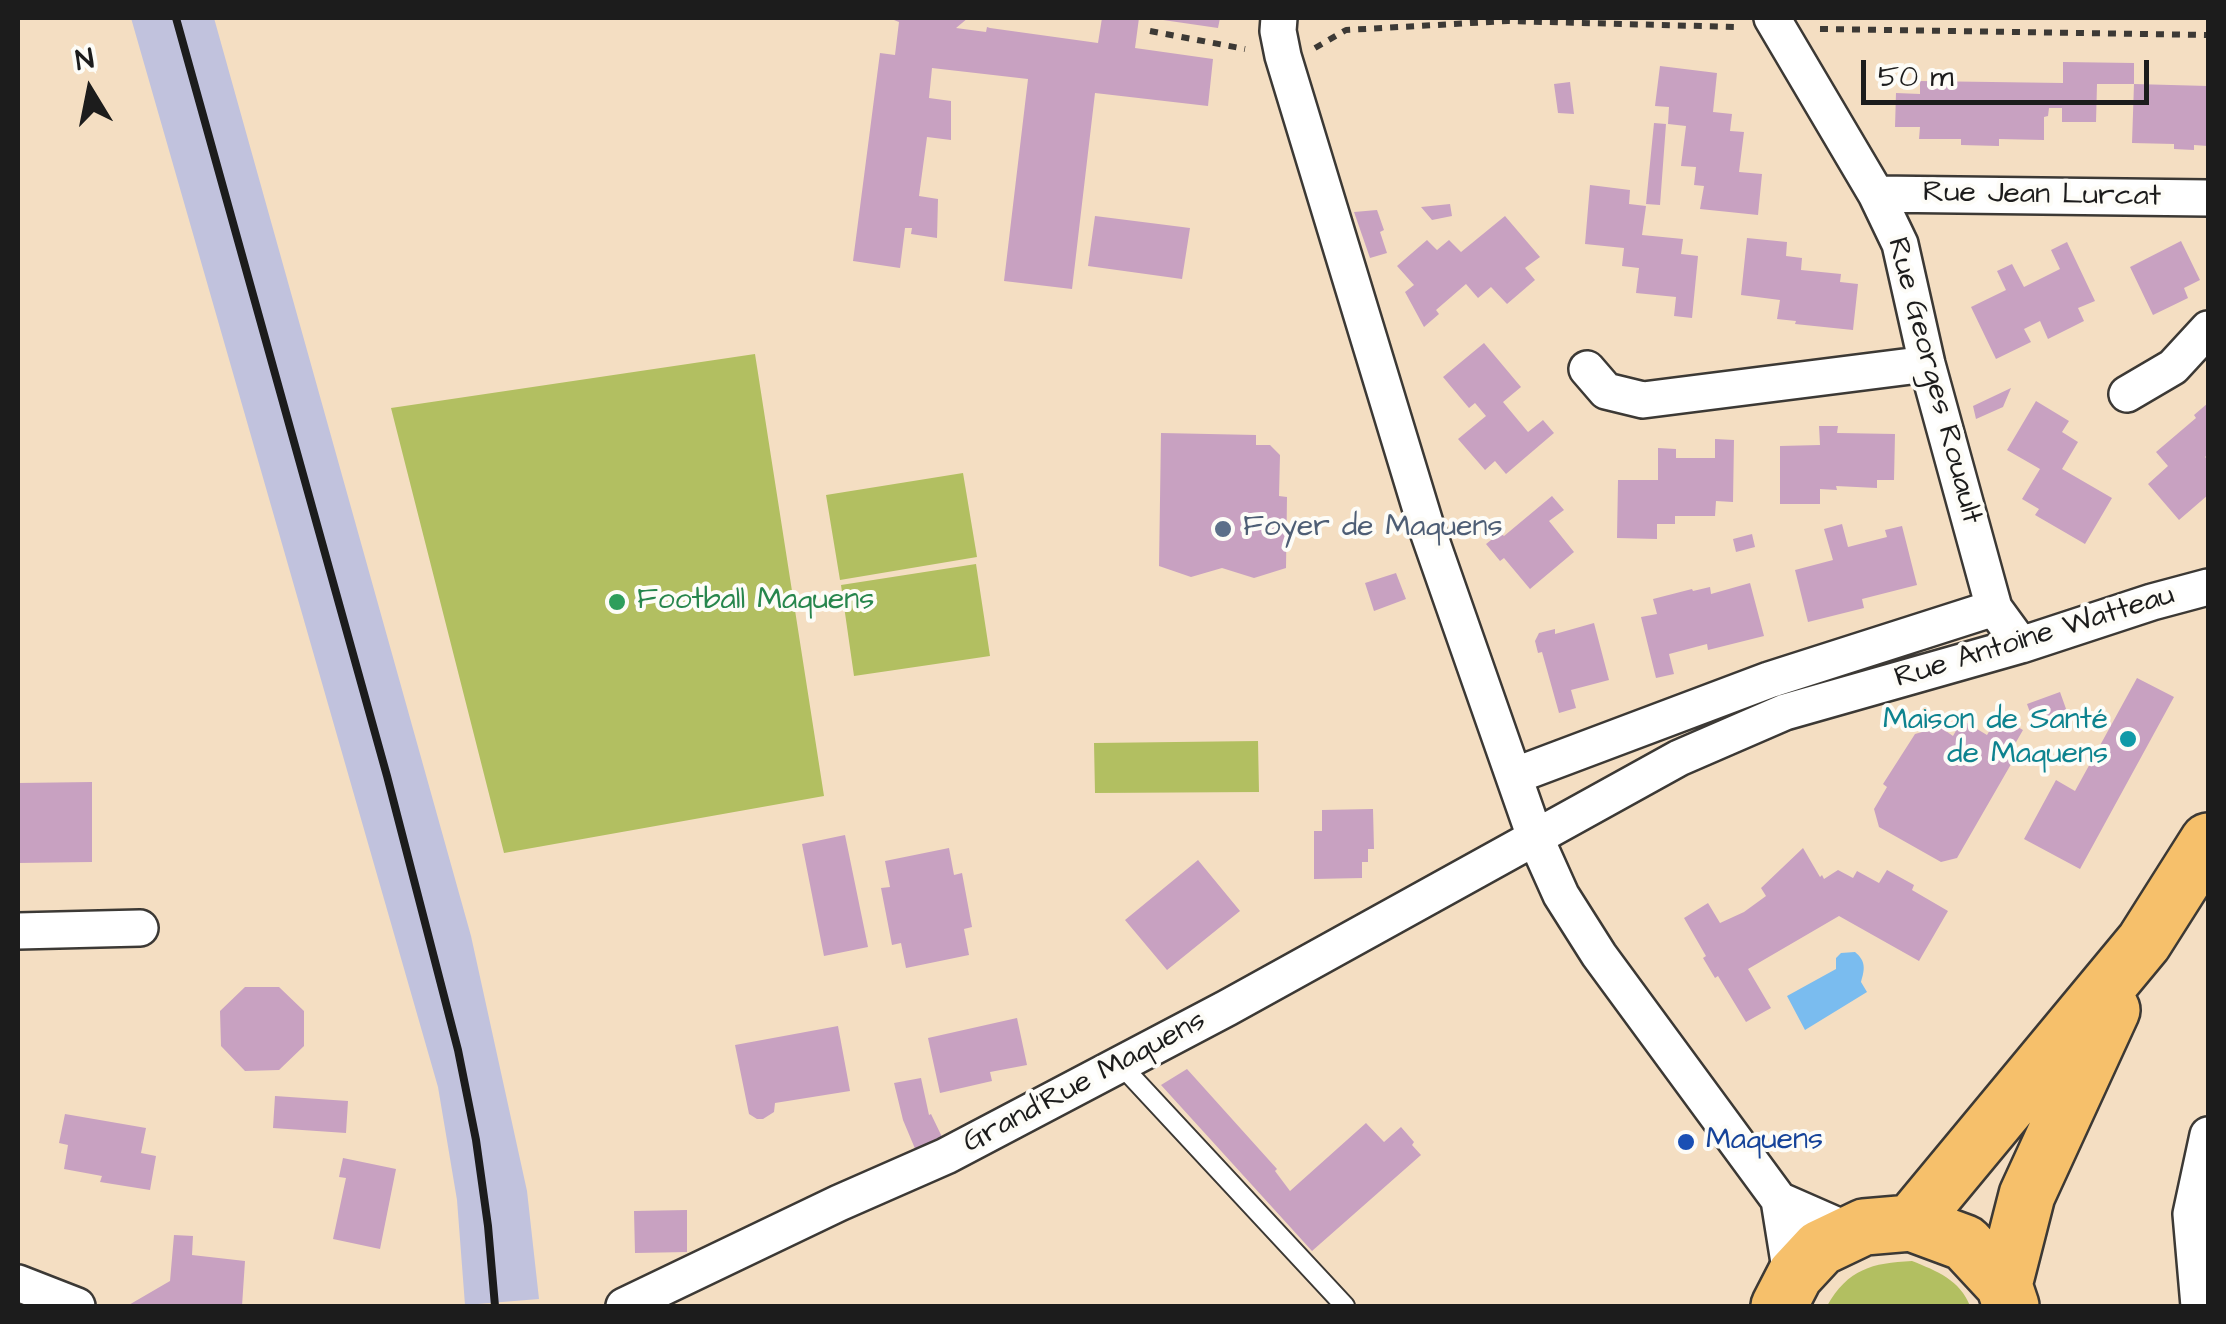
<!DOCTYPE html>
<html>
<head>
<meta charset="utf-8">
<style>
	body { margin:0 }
	#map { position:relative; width:2226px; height:1324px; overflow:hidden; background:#f4dec2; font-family:"Architects Daughter",sans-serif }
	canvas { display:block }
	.frame { position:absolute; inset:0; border:20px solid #1c1c1c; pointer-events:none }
	.north { position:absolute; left:40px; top:40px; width:100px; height:100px; -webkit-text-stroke:8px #fdfcf7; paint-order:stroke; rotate:350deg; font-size:28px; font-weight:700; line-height:40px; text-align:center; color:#1c1c1c }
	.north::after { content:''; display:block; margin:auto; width:35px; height:45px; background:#1c1c1c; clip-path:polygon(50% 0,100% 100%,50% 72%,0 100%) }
	.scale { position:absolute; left:1861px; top:60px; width:288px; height:45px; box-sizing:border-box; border:5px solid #1c1c1c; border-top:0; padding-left:12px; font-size:30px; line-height:35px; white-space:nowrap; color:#1c1c1c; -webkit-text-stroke:8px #fdfcf7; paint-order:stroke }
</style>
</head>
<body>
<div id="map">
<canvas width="2226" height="1324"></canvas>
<div class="frame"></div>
<div class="north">N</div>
<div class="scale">50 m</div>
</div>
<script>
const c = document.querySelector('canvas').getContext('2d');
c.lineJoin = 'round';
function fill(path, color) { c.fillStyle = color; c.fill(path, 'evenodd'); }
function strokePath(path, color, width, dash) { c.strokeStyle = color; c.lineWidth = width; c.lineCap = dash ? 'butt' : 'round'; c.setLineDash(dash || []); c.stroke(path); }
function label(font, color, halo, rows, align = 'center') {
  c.font = font + ' "Architects Daughter",sans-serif'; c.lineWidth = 8; c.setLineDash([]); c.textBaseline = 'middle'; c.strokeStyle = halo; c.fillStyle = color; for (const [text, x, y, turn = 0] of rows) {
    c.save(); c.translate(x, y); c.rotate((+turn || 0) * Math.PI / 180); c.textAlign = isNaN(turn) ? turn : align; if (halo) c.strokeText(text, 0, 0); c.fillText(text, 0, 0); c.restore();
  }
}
const industrial = new Path2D(`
	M131,18H214L471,936L527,1191L539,1299L465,1305L457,1200L438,1087Z`);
const green = new Path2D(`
	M755,354L824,796L504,853L391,408Z
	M963,473L977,557L840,580L826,495Z
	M976,564L990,656L854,676L841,585Z
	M1258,741L1259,792L1095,793L1094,743Z
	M1912,1261C1937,1271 1960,1280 1970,1306H1827C1848,1269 1872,1263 1912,1261Z`);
const water = new Path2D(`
	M1855,952C1866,961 1865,969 1861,982L1867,992L1805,1030L1787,996L1836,969V958L1841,953Z`);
const building = new Path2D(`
	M889,18H968L956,28L986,32L987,27L990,28L1098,43L1102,18H1139L1135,48L1213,59L1208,106L1095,93L1072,289L1004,281L1028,79L932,68L929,98L951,101V140L927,137L919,196L938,199L937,238L911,234L912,228H905L900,268L853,261L880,53L895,55L899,22Z
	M1163,18H1220L1218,28L1163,20Z
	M2063,62L2134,63V84H2097L2096,122H2062V108H2049L2048,116L2044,117V140L1999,139V146L1961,145V139H1919L1920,127H1895L1896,93L1920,94V81L2063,83Z
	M1660,66L1717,73L1713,112L1732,114L1730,131L1744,132L1739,172L1762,174L1758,215L1700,209L1704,186L1694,185L1696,167L1681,166L1686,126L1668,124L1669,107L1655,106Z
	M1570,82L1574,114L1558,113L1554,84Z
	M2134,84L2208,86V146L2194,145V150L2174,149V144L2132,143Z
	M1654,123L1666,124L1660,205L1646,204Z
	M1590,185L1630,190L1629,204L1646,206L1642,235L1683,239L1681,254L1698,256L1692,318L1674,316L1676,297L1636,293L1639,268L1622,266L1624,248L1585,244Z
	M1450,204L1452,216L1432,220L1421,207Z
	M1377,210L1384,230L1380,232L1387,253L1370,258L1354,212Z
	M1095,216L1190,228L1182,279L1088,266Z
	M1505,216L1540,257L1525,268L1535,280L1507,304L1491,287L1478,298L1466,284L1436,310L1439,314L1424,327L1405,292L1414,285L1397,266L1427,240L1437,250L1449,240L1461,252Z
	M1747,238L1787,242L1786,256L1802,258L1801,270L1841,274L1840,282L1858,284L1853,330L1795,324L1796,321L1777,319L1780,300L1741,295Z
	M2181,241L2200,280L2184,288L2188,298L2153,315L2130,267Z
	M2067,242L2095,301L2078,308L2084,321L2048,339L2040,321L2024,329L2031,342L1996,359L1971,307L2006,290L1997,271L2012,264L2024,287L2060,269L2051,250Z
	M1484,343L1521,387L1503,402L1528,432L1543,420L1554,433L1506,474L1495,461L1485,470L1458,439L1486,416L1475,403L1469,408L1443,377Z
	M2011,388L2003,407L1976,419L1973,406Z
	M2036,401L2069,421L2062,432L2078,442L2062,469L2112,498L2085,544L2035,515L2039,509L2022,499L2040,469L2007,450Z
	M2208,403V454L2205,457L2208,460L2207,486L2208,495L2179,520L2148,484L2168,466L2156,452L2196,418L2194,415Z
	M1819,426H1838L1837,433L1895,434L1894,480H1877V488L1836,486L1837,490L1820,489V504H1780V446L1820,445Z
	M1161,433L1256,435V445H1270L1280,455L1279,496L1287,497L1286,568L1254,578L1222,568L1191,577L1159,566Z
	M1715,439L1734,440L1733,502L1716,501L1715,516H1675V524H1657V539L1617,538L1618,480H1658V448L1676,449V458H1715Z
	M1552,496L1564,510L1549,521L1574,552L1530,589L1504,558L1500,561L1486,544L1500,533L1504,536Z
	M1842,524L1848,547L1887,537L1885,530L1902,526L1917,585L1862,599L1864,608L1808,622L1795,570L1833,560L1824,529Z
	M1752,534L1755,547L1736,552L1733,539Z
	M1396,573L1406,599L1374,611L1365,583Z
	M1750,583L1764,636L1708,650L1707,644L1669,654L1674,674L1656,678L1641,617L1657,614L1653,599L1692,589L1693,591L1710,587L1711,594Z
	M1594,623L1609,680L1571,690L1576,708L1559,713L1542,652L1538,653L1535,641L1539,633L1555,629V634Z
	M2137,678L2174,697L2080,869L2024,839L2056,780L2075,791Z
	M2060,692L2070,720L2037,732L2027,704Z
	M1998,716L2023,730L2008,756L2014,759L1957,858L1941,862L1879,827L1874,809L1887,787L1883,784L1915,734L1940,727L1953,736L1962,720L1987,735Z
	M92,782V862L18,863V783Z
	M1373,809L1374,849H1368V862H1362V878L1314,879V831H1322V810Z
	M845,835L868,947L824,956L802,844Z
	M949,848L954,875L962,873L972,927L964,929L969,955L906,968L901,943L892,945L881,888L890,887L885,861Z
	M1803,848L1820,877L1822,875L1824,879L1838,870L1853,878L1857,871L1879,883L1887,870L1914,885L1912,890L1948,911L1919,961L1839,916L1748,969L1771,1008L1746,1022L1718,976L1715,978L1703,958L1706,956L1684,918L1708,903L1720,923L1744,912L1766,896L1761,888Z
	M1198,860L1240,911L1167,970L1125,920Z
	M245,987H279L304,1011V1046L279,1070L245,1071L221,1046L220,1011Z
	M1017,1018L1027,1065L990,1072L992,1081L940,1093L928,1038Z
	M838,1026L850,1091L775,1103L774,1112L763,1119H757L749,1114L735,1045Z
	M1187,1069L1277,1169L1275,1171L1290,1191L1366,1123L1384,1142L1401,1127L1414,1142L1412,1145L1421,1155L1312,1251L1161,1085Z
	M921,1078L929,1115L931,1114L943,1139L916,1151L903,1120L894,1083Z
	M275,1096L348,1101L346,1133L273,1128Z
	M65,1114L146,1128L141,1153L156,1156L150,1190L100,1182L102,1176L64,1169L68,1145L59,1143Z
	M343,1158L396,1169L380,1249L333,1239L346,1178L339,1177Z
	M687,1210V1252L635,1253L634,1211Z
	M174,1235L193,1236L192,1255L245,1261L242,1306H127L170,1281Z`);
const path = new Path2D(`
	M1820,29L2208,35
	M1150,31L1245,49
	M1315,48L1346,30L1508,21L1737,27`);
const service = new Path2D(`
	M1120,1064L1345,1306`);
const minor = new Path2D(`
	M1279,18L1278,31L1283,56L1425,523L1535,837L1561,895L1599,955L1779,1200L1792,1281
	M1772,18L1876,194L1900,244L1927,364L1994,608L2021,645
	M1876,194L2208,198
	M1587,369L1606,391L1643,400L1927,364
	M2127,394L2173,367L2208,329
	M1514,776L1769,680L1994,608
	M18,931L140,928
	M1779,1200L1852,1232
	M18,1283L77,1306
	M624,1306L839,1203L946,1156L1227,1008L1679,758L1785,712L2021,645L2152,602L2208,587
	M2199,1306L2191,1214L2208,1135`);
const primary = new Path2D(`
	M1911,1223L2144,942L2208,841
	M2004,1285L2027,1195L2112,1010
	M1779,1306L1795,1275L1820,1248L1864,1227L1911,1223L1965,1243L2004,1285L2011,1306`);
const rail = new Path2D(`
	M176,18L387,776L458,1050L476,1140L488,1226L495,1306`);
const markers = [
	[1223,529,10,"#5c6f8a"],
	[617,602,10,"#2e9e5b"],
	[2128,739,10,"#0f9aa8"],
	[1686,1142,10,"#1a4fb4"]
];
const streetNames = [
	["Rue Jean Lurcat",2042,196,1],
	["Rue Georges Rouault",1933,381,75],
	["Rue Antoine Watteau",2035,638,-17],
	["Grand'Rue Maquens",1085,1083,-28]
];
const serviceNames = [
	["Foyer de Maquens",1243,529]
];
const leisureNames = [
	["Football Maquens",637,602]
];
const cultureNames = [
	["Maison de Santé",2108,722],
	["de Maquens",2108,756]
];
const transitNames = [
	["Maquens",1706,1142]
];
fill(industrial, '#c1c2dd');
fill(green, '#b2bf61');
fill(water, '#7abcef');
fill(building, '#c8a1c1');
strokePath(service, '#3c3935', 22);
strokePath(minor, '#3c3935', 40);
strokePath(primary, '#3c3935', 60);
strokePath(path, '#3c3935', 6, [8, 8]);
strokePath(service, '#fff', 18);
strokePath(minor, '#fff', 35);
strokePath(primary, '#f6c06b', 55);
strokePath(rail, '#1c1c1c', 8);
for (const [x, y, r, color] of markers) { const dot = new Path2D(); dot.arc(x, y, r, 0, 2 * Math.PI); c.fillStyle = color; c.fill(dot); strokePath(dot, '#fdfcf7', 4); }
label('30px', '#1c1c1c', '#fdfcf7', streetNames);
label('30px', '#4e5e75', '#fdfcf7', serviceNames, 'left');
label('30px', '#27864d', '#fdfcf7', leisureNames, 'left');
label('30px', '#0d838f', '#fdfcf7', cultureNames, 'right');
label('30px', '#164399', '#fdfcf7', transitNames, 'left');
</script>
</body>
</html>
